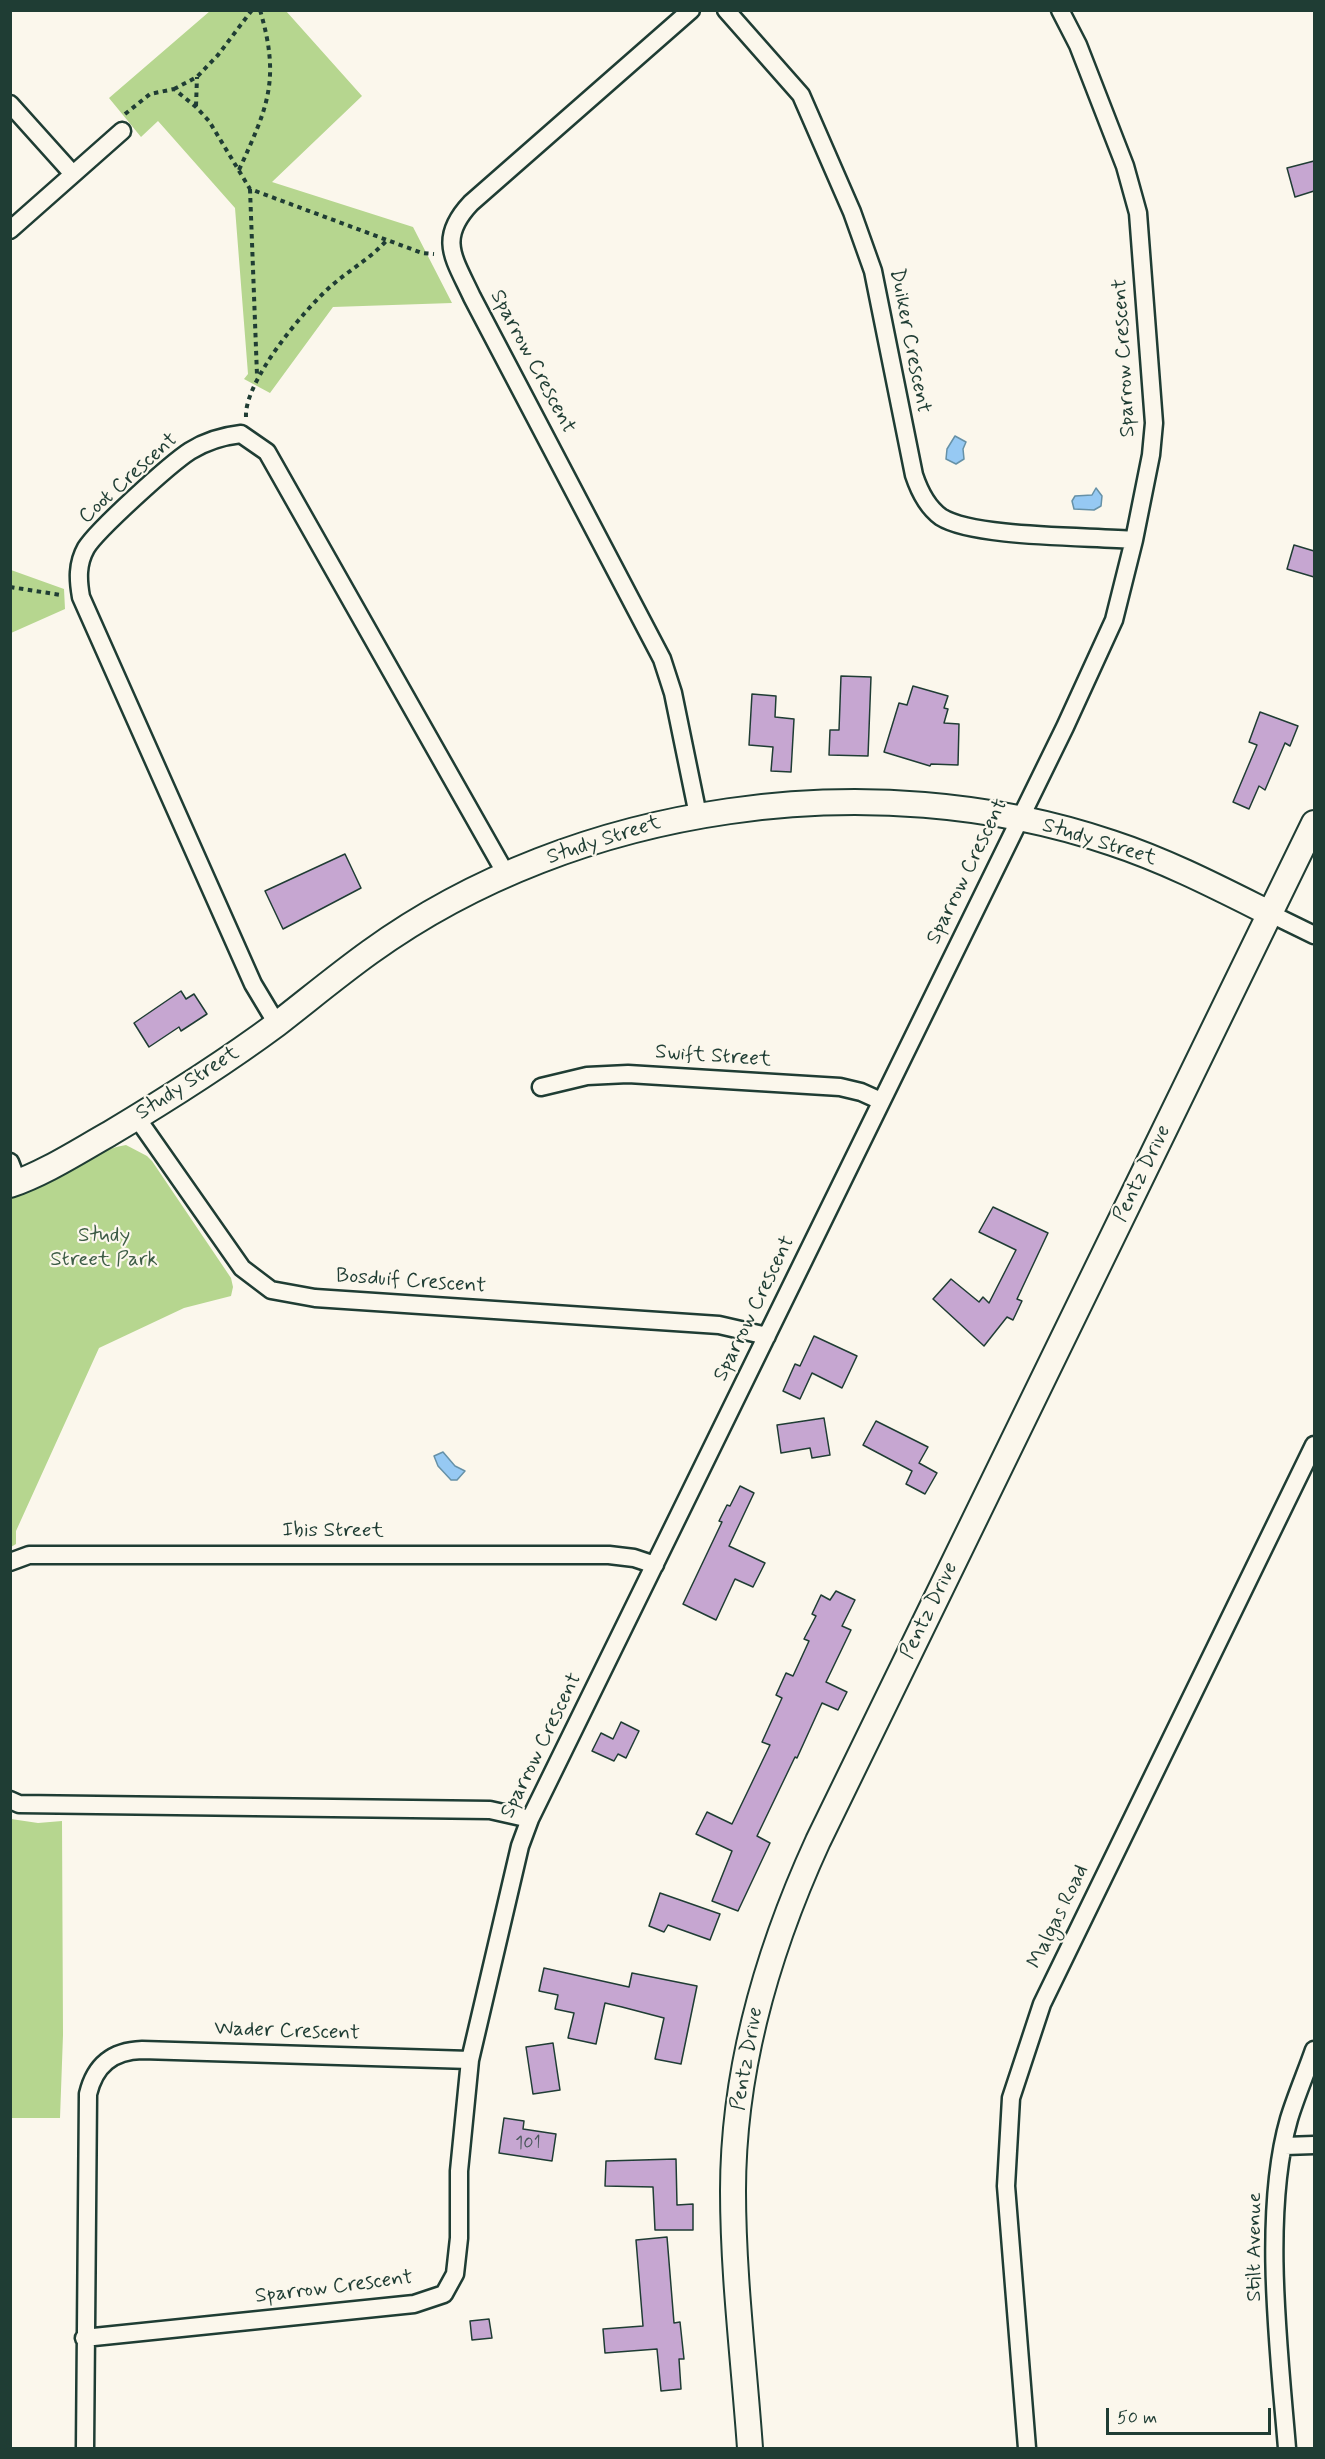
<!DOCTYPE html>
<html>
<head>
<meta charset="utf-8">
<style>
	body { margin:0 }
	#map { position:relative; width:1325px; height:2459px; overflow:hidden; background:#fbf7ec; font-family:Mynerve,sans-serif }
	canvas { display:block }
	.frame { position:absolute; inset:0; border:12px solid #1f3d34; pointer-events:none }
	.scale { position:absolute; left:1106px; top:2408px; width:165px; height:27px; box-sizing:border-box; border:3px solid #1f3d34; border-top:0; padding-left:8px; font-size:18px; line-height:21px; white-space:nowrap; color:#1f3d34; -webkit-text-stroke:4px #fbf7ec; paint-order:stroke }
</style>
</head>
<body>
<div id="map">
<canvas width="1325" height="2459"></canvas>
<div class="frame"></div>
<div class="scale">50 m</div>
</div>
<script>
const c = document.querySelector('canvas').getContext('2d');
c.lineJoin = 'round';
function fill(path, color) { c.fillStyle = color; c.fill(path, 'evenodd'); }
function strokePath(path, color, width, dash) { c.strokeStyle = color; c.lineWidth = width; c.lineCap = dash ? 'butt' : 'round'; c.setLineDash(dash || []); c.stroke(path); }
function label(font, color, halo, rows, align = 'center') {
  c.font = font + ' Mynerve,sans-serif'; c.lineWidth = 4.5; c.setLineDash([]); c.textBaseline = 'middle'; c.strokeStyle = halo; c.fillStyle = color; for (const [text, x, y, turn = 0] of rows) {
    c.save(); c.translate(x, y); c.rotate((+turn || 0) * Math.PI / 180); c.textAlign = isNaN(turn) ? turn : align; if (halo) c.strokeText(text, 0, 0); c.fillText(text, 0, 0); c.restore();
  }
}
const green = new Path2D(`
	M210,11H286L362,96L272,182L413,227L452,303L333,307L270,393L244,379L248,374L235,208L158,121L141,137L109,98Z
	M11,570L64,589L65,609L11,633Z
	M126,1145L147,1156L152,1161L231,1278L233,1287L231,1296L184,1308L99,1348L16,1531V1544L11,1547V1197C49,1183 86,1151 126,1145Z
	M11,1819L38,1823L62,1821L63,2035L60,2118H11Z`);
const water = new Path2D(`
	M955,436L966,442L963,449L964,459L956,464L946,459L947,449Z
	M1096,488L1102,496L1101,506L1094,510L1074,509L1072,501L1075,496L1092,495Z
	M443,1452L455,1466L465,1471L457,1480H451L438,1466L434,1456Z`);
const building = new Path2D(`
	M1314,161V191L1295,197L1287,168Z
	M1294,545L1314,551V577L1287,569Z
	M841,676L871,677L868,756L829,755L830,730H839Z
	M913,686L948,696L944,708L948,709L944,723L959,724L958,765L931,764L930,766L884,752L899,703L907,705Z
	M752,694L776,696L775,717L794,719L791,772L771,771L773,747L749,745Z
	M1260,712L1298,726L1290,746L1285,743L1265,790L1259,786L1249,809L1233,802L1257,745L1249,742Z
	M345,854L361,888L283,929L265,891Z
	M181,991L186,999L194,994L207,1014L181,1031L179,1027L149,1047L134,1023Z
	M993,1207L1048,1233L1017,1299L1022,1301L1013,1320L1007,1317L984,1346L933,1299L951,1279L979,1302L983,1297L989,1303L1016,1250L979,1232Z
	M814,1336L857,1356L842,1388L812,1373L800,1399L783,1391L795,1364L800,1366Z
	M824,1418L830,1455L812,1458L810,1448L781,1453L777,1425Z
	M876,1421L928,1447L919,1463L937,1473L925,1494L906,1484L912,1471L863,1445Z
	M740,1486L754,1493L729,1546L765,1563L753,1587L735,1579L716,1620L683,1604L722,1522L719,1521L727,1505L730,1506Z
	M836,1591L855,1600L842,1626L851,1630L826,1682L847,1692L838,1710L822,1703L797,1758L795,1757L757,1836L770,1843L738,1911L712,1901L732,1851L696,1834L707,1812L732,1824L770,1745L762,1742L782,1698L776,1695L786,1673L793,1676L809,1641L804,1639L816,1616L812,1614L821,1595L830,1600Z
	M621,1722L639,1731L626,1758L618,1754L614,1761L592,1751L601,1733L613,1739Z
	M660,1893L720,1914L710,1940L668,1925L664,1932L649,1926Z
	M544,1968L629,1987L632,1973L697,1986L681,2064L655,2059L664,2018L622,2007L605,2003L596,2044L568,2038L574,2013L555,2009L558,1995L539,1991Z
	M553,2043L560,2090L533,2094L526,2047Z
	M504,2118L524,2121L523,2129L556,2134L552,2161L499,2153Z
	M676,2159L677,2205L693,2204V2230H655L653,2187L605,2186L606,2161Z
	M667,2237L674,2323L680,2322L684,2359H679L681,2389L661,2391L657,2349L605,2353L603,2329L643,2326L636,2240Z
	M489,2319L492,2338L472,2340L470,2321Z`);
const path = new Path2D(`
	M174,89L197,77L218,55L252,10
	M196,106L197,77
	M125,114L150,94L174,89L196,107L209,121L250,189L422,253L434,254
	M239,170C267,108 281,81 260,10
	M250,189L257,375
	M246,417C244,382 303,311 330,287C349,270 370,259 387,240
	M10,587L61,595`);
const street = new Path2D(`
	M691,10L471,203C437,239 454,258 472,297L662,659L673,693L698,815
	M726,10L801,95L852,212L873,271L914,475C919,490 927,507 941,517C974,538 1090,536 1134,540
	M10,104L72,173
	M10,230L122,131
	M1271,914L1314,935
	M277,1024L253,984L81,597C78,580 77,564 86,548C97,530 170,464 190,451C206,441 223,436 241,434L267,452L506,874
	M541,1087L587,1076L628,1074L840,1087L861,1092L881,1101
	M137,1118L242,1268L271,1290L315,1298L719,1325L767,1336
	M10,1162L18,1183
	M10,1562L29,1555H609L634,1558L655,1565
	M10,1800L19,1804L490,1810L530,1819
	M1285,2146L1314,2145
	M84,2338L414,2304L444,2294L455,2274L459,2238V2171L470,2060L520,1846L530,1819L1065,727L1114,620L1134,540L1151,455L1154,423L1138,213L1125,166L1078,45L1060,10
	M85,2448L88,2094C95,2065 112,2051 142,2050L470,2060
	M1027,2448L1006,2186L1011,2098L1042,2004L1314,1445
	M1287,2448C1279,2351 1262,2213 1289,2119C1296,2096 1306,2073 1314,2050`);
const secondary = new Path2D(`
	M10,1185C45,1173 77,1152 109,1134C166,1100 223,1064 277,1024C308,1000 338,975 370,952C576,803 873,762 1112,843C1167,861 1219,888 1271,914
	M750,2448C744,2363 733,2276 733,2191C733,2068 767,1952 818,1841L1314,823`);
const numberNames = [
	["101",528,2144]
];
const streetNames = [
	["Duiker Crescent",909,341,79],
	["Sparrow Crescent",1125,358,-93],
	["Sparrow Crescent",532,362,62],
	["Coot Crescent",129,479,-42],
	["Study Street",604,841,-18],
	["Study Street",1099,843,17],
	["Sparrow Crescent",968,872,-64],
	["Swift Street",713,1057,4],
	["Study Street",188,1084,-33],
	["Pentz Drive",1143,1174,-64],
	["Bosduif Crescent",411,1282,4],
	["Sparrow Crescent",755,1309,-64],
	["Ibis Street",333,1532],
	["Pentz Drive",930,1611,-64],
	["Sparrow Crescent",542,1746,-64],
	["Malgas Road",1059,1917,-64],
	["Wader Crescent",287,2032,2],
	["Pentz Drive",748,2059,-80],
	["Stilt Avenue",1256,2247,-90],
	["Sparrow Crescent",334,2288,-7]
];
const parkNames = [
	["Study",104,1237],
	["Street Park",104,1261]
];
fill(green, '#b6d68f');
fill(water, '#96c9f3');
strokePath(water, '#6691a7', 1.5);
fill(building, '#c6a6d1');
strokePath(building, '#1f3d34', 1.5);
strokePath(street, '#1f3d34', 21);
strokePath(secondary, '#1f3d34', 28);
strokePath(path, '#1f3d34', 4, [4.5, 4.5]);
strokePath(street, '#fbf7ec', 16);
strokePath(secondary, '#fbf7ec', 24);
label('18px', '#49575b', null, numberNames);
label('21px', '#1f3d34', '#fbf7ec', streetNames);
label('21px', '#3d5c46', '#fbf7ec', parkNames);
</script>
</body>
</html>
